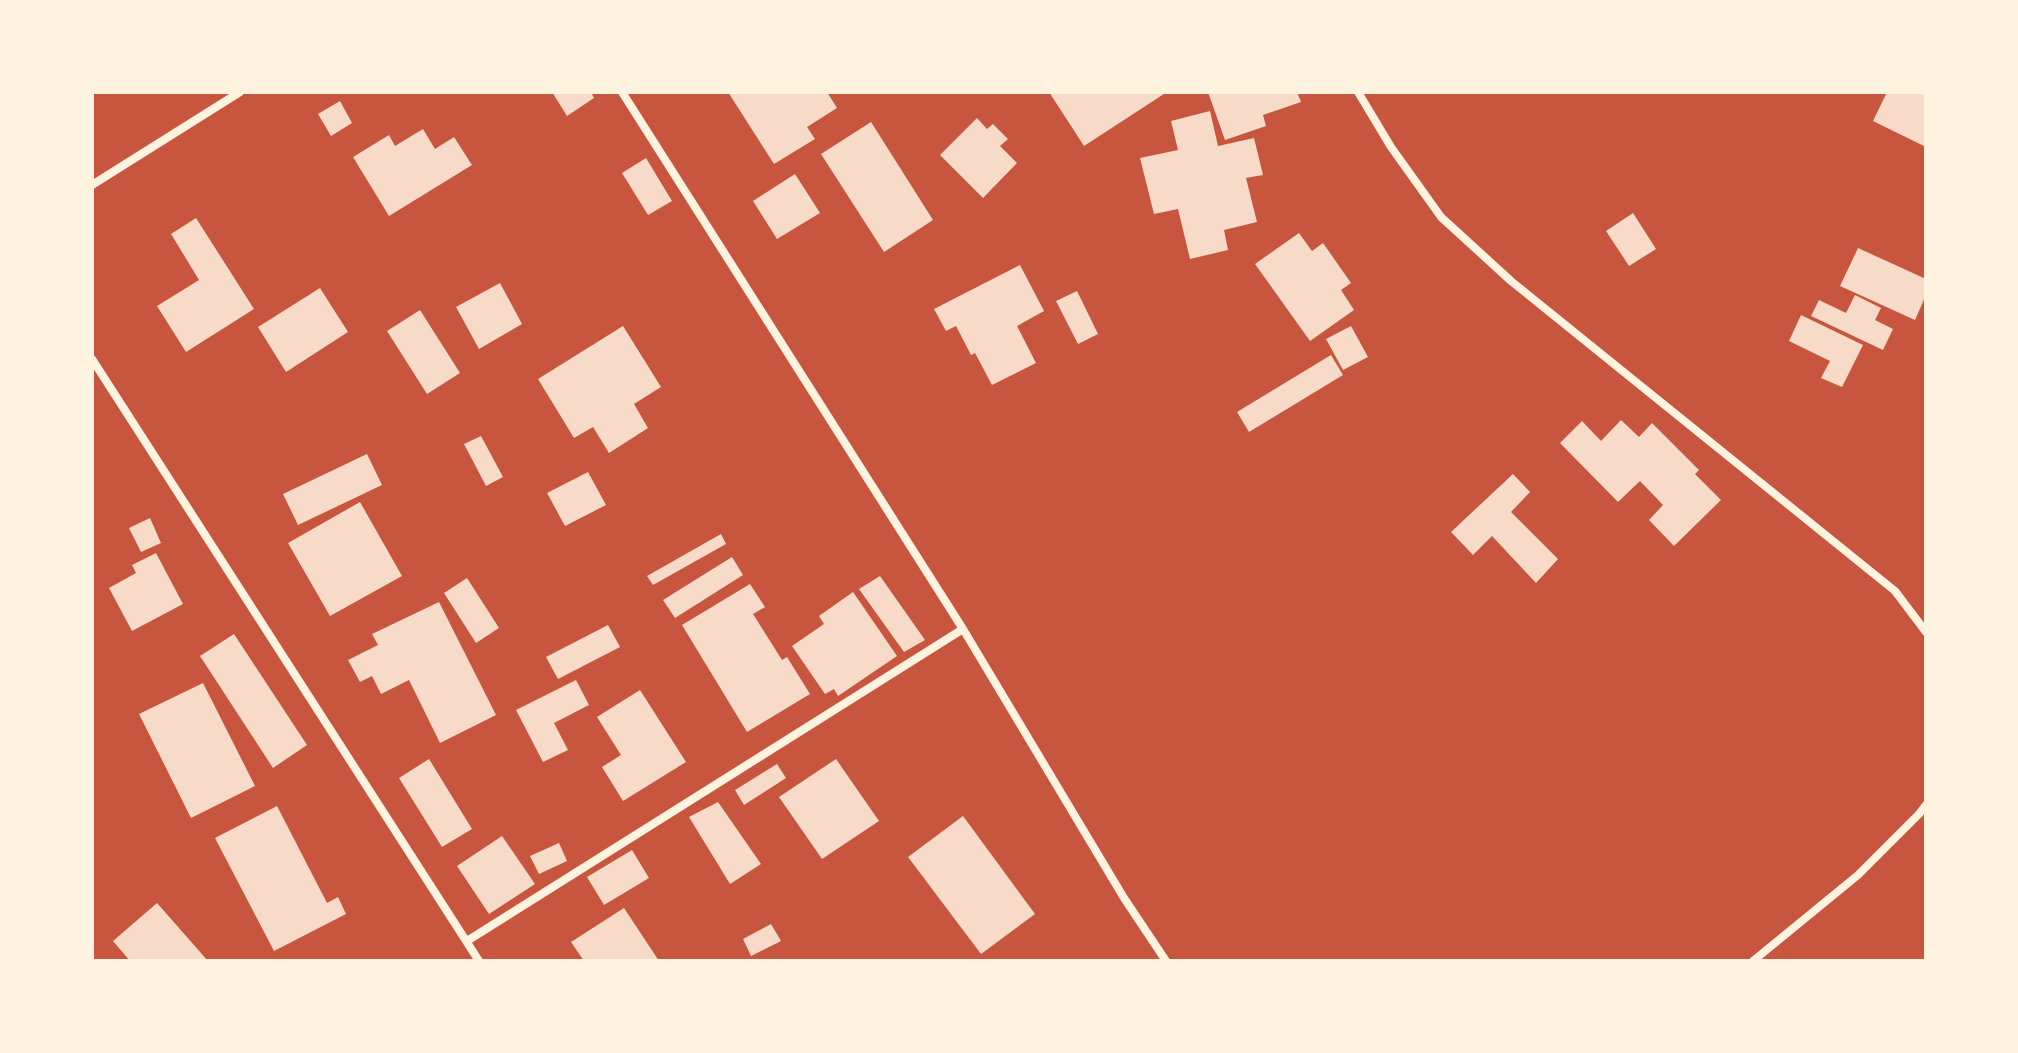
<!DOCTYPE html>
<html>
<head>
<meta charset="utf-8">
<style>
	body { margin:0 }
	#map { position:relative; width:2018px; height:1053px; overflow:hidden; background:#c8553d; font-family:Barlow,sans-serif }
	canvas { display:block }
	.frame { position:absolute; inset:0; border:94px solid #fff3e0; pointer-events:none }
</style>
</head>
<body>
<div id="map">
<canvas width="2018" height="1053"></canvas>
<div class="frame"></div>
</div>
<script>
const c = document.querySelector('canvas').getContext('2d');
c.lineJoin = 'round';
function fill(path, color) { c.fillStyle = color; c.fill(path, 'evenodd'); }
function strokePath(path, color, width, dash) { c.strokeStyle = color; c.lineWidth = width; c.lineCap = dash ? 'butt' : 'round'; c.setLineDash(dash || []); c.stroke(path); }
const building = new Path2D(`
	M552,92H591L594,98L567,116Z
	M728,92H827L837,108L807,127L815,139L774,164Z
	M1049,92H1167L1084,146Z
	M1208,92H1297L1301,102L1263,115L1266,126L1225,140Z
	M1887,92H1926V147L1873,121Z
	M340,101L352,123L331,136L318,114Z
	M1210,111L1218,146L1254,138L1263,175L1246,178L1257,222L1224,230L1228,250L1190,259L1178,209L1154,214L1140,158L1178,150L1171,121Z
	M977,118L987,129L993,124L1008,139L1000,146L1017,163L983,198L940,155Z
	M871,122L933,220L884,252L821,154Z
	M423,129L435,149L454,137L472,165L389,216L353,157L389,135L395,146Z
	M646,158L672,201L648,215L622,173Z
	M795,174L820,213L777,239L753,201Z
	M1633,213L1656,249L1629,266L1606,231Z
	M196,218L254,309L186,352L157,306L199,280L171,234Z
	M1299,233L1312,251L1323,243L1351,283L1341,290L1354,310L1310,341L1255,264Z
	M1858,248L1926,279V295L1915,320L1840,286Z
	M1020,265L1044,311L1017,326L1036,363L992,385L975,353L971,355L956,326L946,331L934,309Z
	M500,283L522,324L479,349L456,307Z
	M320,288L348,332L286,372L258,327Z
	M1077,291L1098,334L1078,344L1056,301Z
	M1855,295L1881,308L1875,320L1893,329L1883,350L1811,316L1819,300L1846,313Z
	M420,310L460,373L427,394L387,331Z
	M1801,315L1863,345L1842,387L1821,378L1830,361L1789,341Z
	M623,326L661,387L634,404L648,428L609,453L593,427L574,438L538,379Z
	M1351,326L1368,357L1343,370L1326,339Z
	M1331,355L1343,375L1249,432L1237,412Z
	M1621,420L1639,437L1652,423L1699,470L1695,474L1721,500L1674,546L1649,520L1663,505L1640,481L1618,502L1560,443L1582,421L1601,441Z
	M481,436L503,477L486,486L464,444Z
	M367,454L382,485L298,525L283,494Z
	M588,472L606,505L565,526L547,493Z
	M1513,474L1530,492L1511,512L1558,559L1536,583L1492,536L1473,555L1451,532Z
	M360,502L402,576L330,616L288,543Z
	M150,518L161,543L141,552L129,528Z
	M721,534L726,544L653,585L647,576Z
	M156,553L183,604L132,631L109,588L136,573L132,565Z
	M732,557L743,575L675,618L663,600Z
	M880,576L925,640L904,652L859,589Z
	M467,578L499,628L476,643L444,593Z
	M750,584L765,607L753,614L782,660L787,657L810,694L747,732L682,625Z
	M853,592L897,656L838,696L834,689L825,694L792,646L824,624L819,616Z
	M439,602L496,715L440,743L409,680L381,694L372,676L360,682L348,660L378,645L372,634Z
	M608,625L620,647L558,679L546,657Z
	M234,634L307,745L273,768L200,656Z
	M576,680L589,705L554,723L568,750L543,762L516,710Z
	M203,683L255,786L191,818L139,714Z
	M640,690L686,762L623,801L602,767L621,755L597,717Z
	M429,759L472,829L442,847L399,778Z
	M836,759L879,821L822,859L779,797Z
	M777,764L786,778L744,805L735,790Z
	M718,802L761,864L730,884L689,817Z
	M277,806L327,903L338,897L346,914L274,951L215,838Z
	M963,816L1035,914L981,954L908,857Z
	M502,836L535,884L489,914L457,866Z
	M559,843L567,861L539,874L530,856Z
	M632,850L649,878L604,905L587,877Z
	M157,903L208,961H130L113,941Z
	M624,908L659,961H584L571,942Z
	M771,924L781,941L751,956L743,939Z`);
const minor = new Path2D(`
	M622,92L963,629L1124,898L1166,961
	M1358,92L1391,147L1441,217L1511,281L1895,591L1926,632
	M92,185L240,92
	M92,359L479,961
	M467,941L963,629
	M1753,961L1858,875L1919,814L1926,805`);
fill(building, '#f7dbc8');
strokePath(minor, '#fff3e0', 8);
</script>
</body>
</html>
